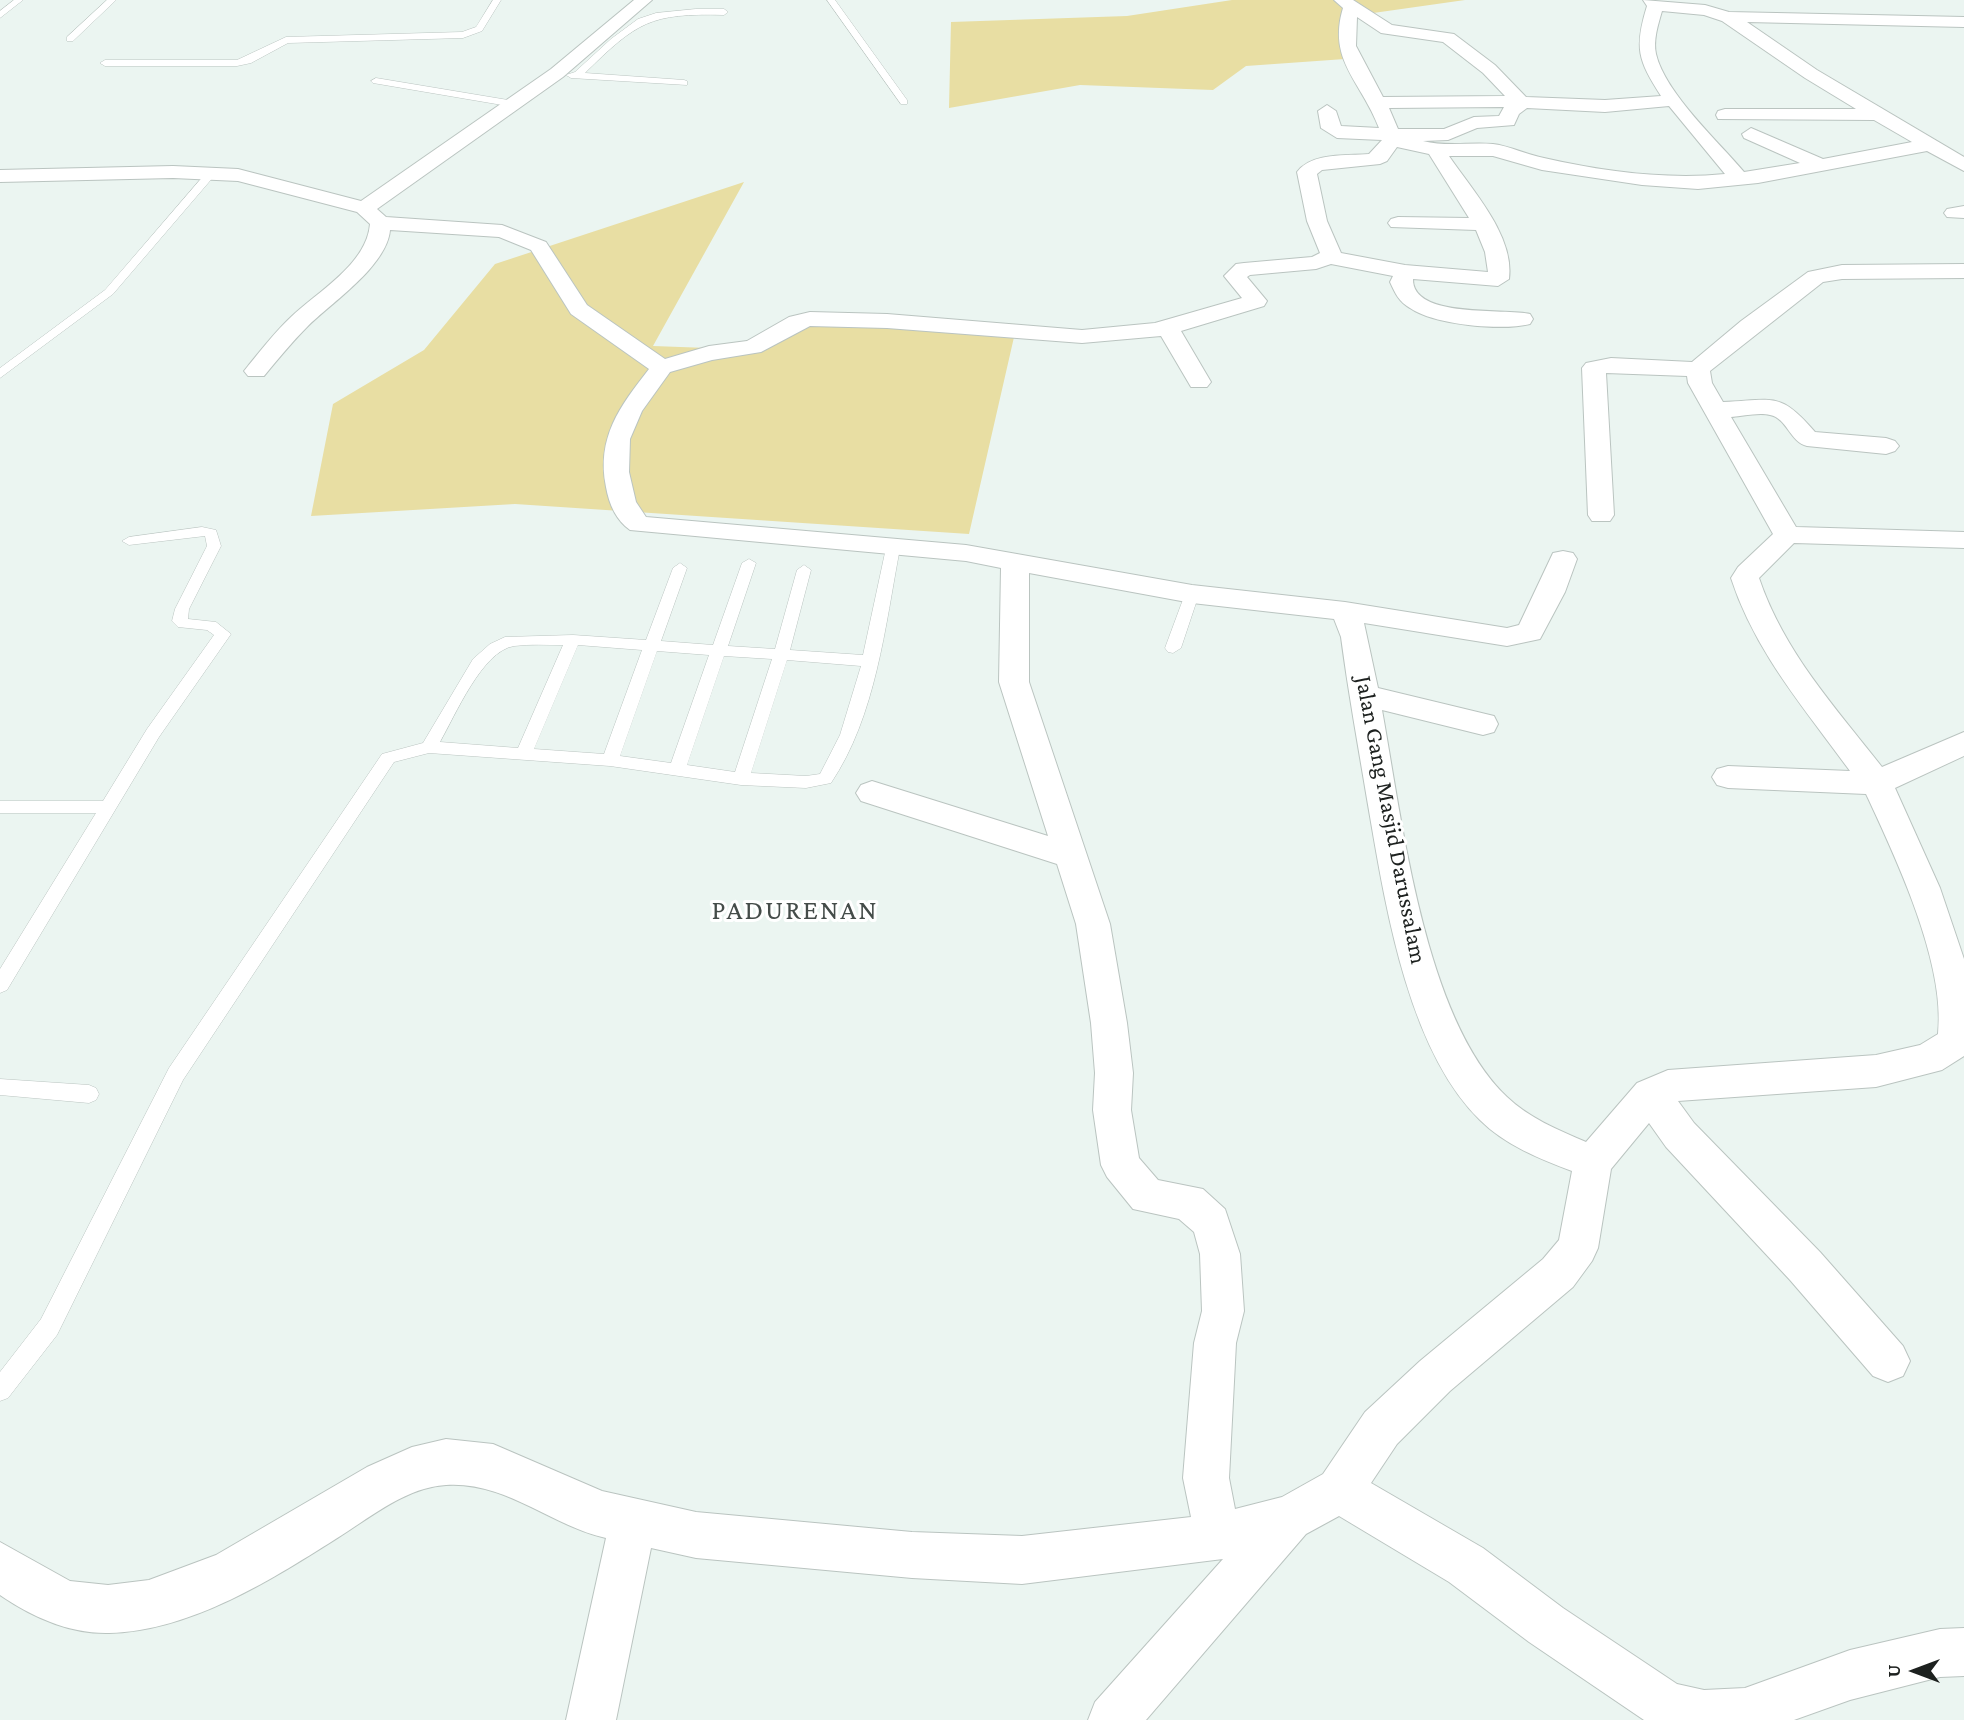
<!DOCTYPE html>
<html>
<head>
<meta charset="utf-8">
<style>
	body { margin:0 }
	#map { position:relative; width:1964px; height:1720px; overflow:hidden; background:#ebf5f1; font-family:"Crimson Pro",serif }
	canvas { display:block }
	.north { position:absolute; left:1880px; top:1636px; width:70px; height:70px; -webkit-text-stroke:5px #fff; paint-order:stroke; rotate:270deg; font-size:19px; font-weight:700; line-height:28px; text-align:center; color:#1d211f }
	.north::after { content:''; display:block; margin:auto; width:24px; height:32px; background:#1d211f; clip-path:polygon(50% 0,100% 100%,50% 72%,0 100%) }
</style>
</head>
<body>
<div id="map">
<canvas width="1964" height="1720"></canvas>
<div class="north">U</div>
</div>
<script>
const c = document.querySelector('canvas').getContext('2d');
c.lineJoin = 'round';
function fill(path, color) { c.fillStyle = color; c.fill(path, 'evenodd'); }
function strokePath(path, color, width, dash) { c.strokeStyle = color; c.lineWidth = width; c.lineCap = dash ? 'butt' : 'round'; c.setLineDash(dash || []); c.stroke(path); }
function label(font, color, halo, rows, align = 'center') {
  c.font = font + ' "Crimson Pro",serif'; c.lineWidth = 6; c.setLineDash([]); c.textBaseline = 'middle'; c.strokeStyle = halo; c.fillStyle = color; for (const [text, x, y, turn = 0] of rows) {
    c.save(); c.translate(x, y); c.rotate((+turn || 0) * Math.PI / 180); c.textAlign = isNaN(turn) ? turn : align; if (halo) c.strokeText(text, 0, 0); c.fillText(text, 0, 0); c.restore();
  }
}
const green = new Path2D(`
	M1232,0H1465L1345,17V59L1246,66L1213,90L1080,85L949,108L951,22L1127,16Z
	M744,182L653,346L763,350L813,321L1017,324L969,534L515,504L311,516L333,404L424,350L495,264Z`);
const service = new Path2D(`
	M14,0H23L0,18V11Z
	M107,0H116L73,41H67V37Z
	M493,0H501L482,31L463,38L288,43L251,63L237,66H105L100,63L105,60H237L286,37L462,32L476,27Z
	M827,0H835L907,100V104H901Z
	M696,9H724L728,12L724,15C650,13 637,22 585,73L684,80L687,81V85L571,78L566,75L575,72L611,39L638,19L656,13Z
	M376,78L514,101L519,104L514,107L373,83L371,81Z
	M206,173L215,175L113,294L0,378V368L105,290Z
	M202,527L216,530L221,546L189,609L188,619L216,622L231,634L159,737L7,990L0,993V969L96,813H0V801H103L147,729L214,635L207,630L178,627L172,621L175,609L207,546L205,536L129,545L122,541L129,537Z
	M893,544L900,548C885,627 876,716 831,783L806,788L741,785L610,766L429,753L394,762L183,1080L57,1335L8,1398L0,1401V1372L41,1319L169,1068L382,754L423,743L473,659L490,644L505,637L573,635L646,640L673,568L680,563L687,568L661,641L713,645L742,563L749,559L756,563L728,646L775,649L797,570L804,565L811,570L790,650L863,655L886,548ZM563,645L518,748L440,742C455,716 482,651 514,646C530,644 547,645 563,645ZM578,645L642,650L604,754L534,749ZM657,651L709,655L671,763L620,756ZM724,656L772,659L735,772L687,765ZM787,660L861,666L840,735L820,774L806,776L751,773Z
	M1192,589L1199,594L1181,648L1173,653L1168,652L1165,648L1185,594Z
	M0,1079L89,1085L96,1088L99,1094L96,1100L89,1103L0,1095Z`);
const minor = new Path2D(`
	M634,0H652L563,77L377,209L386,217L502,225L546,242L587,305L665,359L709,346L747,341L789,317L810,312L887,314L1082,330L1155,323L1242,298L1224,276L1236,264L1244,263L1312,257L1320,253L1307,221L1297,172C1312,152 1347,156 1369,154L1382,140L1337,138L1321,128L1318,111L1327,105L1336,111L1341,126L1379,128C1362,82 1327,61 1343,8L1334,0H1353L1392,25L1454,34L1495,65L1526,97L1605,100L1661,96C1638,60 1634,48 1647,6L1643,0L1705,5L1729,12L1964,17V27L1747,22L1817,70L1964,157V171L1927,151L1758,183L1698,189L1642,185L1542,170L1493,156H1449C1472,190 1515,236 1509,279L1498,286L1413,279C1412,319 1505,308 1530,314L1533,319L1530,324C1502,331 1434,325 1410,308C1399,302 1395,293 1390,282L1393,276L1331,264L1316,269L1250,275L1247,277L1267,301L1264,306L1181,331L1211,382L1207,387H1191L1161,336L1082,343L887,328L810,326L761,352L712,360L670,372L642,411L630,439L629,472L636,502L646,517L966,545L1192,585L1345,602L1507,628L1519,625L1553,553L1563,551L1573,553L1577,559L1565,592L1540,639L1507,646L1364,623L1378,688L1494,716L1498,724L1494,732L1483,735L1382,710C1402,819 1424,1019 1507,1097C1529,1118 1558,1130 1586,1142L1637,1083L1668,1070L1876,1055L1920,1045L1938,1034C1946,964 1896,858 1866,794L1728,788L1717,785L1712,777L1717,769L1728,766L1850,771C1805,709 1755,652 1731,578L1738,567L1773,534L1688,383L1687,376L1606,373L1614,515L1610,521H1592L1588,515L1582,368L1586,363L1611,358L1692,362L1741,321L1808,272L1842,265L1964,264V278L1842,279L1823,282L1710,371L1712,383L1723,402C1774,400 1780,391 1815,432L1886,438L1895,441L1899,446L1895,451L1886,454L1807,446C1790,442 1787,418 1770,415C1759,412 1743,416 1731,417L1796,527L1964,532V548L1794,543L1759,578C1784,652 1835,707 1882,767L1964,732V756L1895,788L1940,888L1964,959V1056L1942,1070L1876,1087L1678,1101L1694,1123L1820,1252L1903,1346L1910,1361L1903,1376L1888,1382L1873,1376L1790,1280L1666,1147L1649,1123L1611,1169L1598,1248L1592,1261L1573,1287L1450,1391L1397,1444L1371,1483L1483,1548L1563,1608L1677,1684L1704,1690L1745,1688L1850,1650L1940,1629L1964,1628V1676L1940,1677L1850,1700L1794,1720H1644L1529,1642L1449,1582L1339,1516L1306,1534L1146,1720H1088L1095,1702L1223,1559L1022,1584L912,1578L696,1558L651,1548L616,1720H566L606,1538C551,1526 506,1481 446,1485C408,1487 373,1515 342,1535C274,1578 192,1631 109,1633C70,1634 32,1617 0,1595V1542L70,1581L108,1585L149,1580L216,1555L367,1467L412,1447L446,1439L493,1444L602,1491L696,1512L912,1532L1022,1536L1191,1517L1183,1478L1194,1343L1202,1311L1200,1254L1194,1232L1179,1219L1133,1209L1107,1177L1101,1165L1093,1110L1095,1073L1091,1023L1076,924L1057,864L861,801L856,793L861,785L872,781L1048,836L999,682L1001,568L966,561L630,530C616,520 609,504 606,487C596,438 620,406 649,369L571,314L531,250L499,237L390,230C387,266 331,303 307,327C292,342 278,359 264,376H248L244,371L248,366C262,349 275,332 291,317C317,292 367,264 370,224L357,212L238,181L173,178L0,182V170L173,166L238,169L361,201L551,69ZM1662,11L1704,15L1722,21L1805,78L1856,109H1725L1718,111L1716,115L1718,119L1874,120L1912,142L1823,159L1751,128L1742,134L1744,138L1800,163L1744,172C1719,142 1665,93 1656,54C1653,40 1658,25 1662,11ZM1357,17L1381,33L1443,42L1483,73L1505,96L1383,97L1356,46ZM1669,106L1725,174C1666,180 1601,171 1544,158C1527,155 1510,146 1493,144C1469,142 1446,147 1423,141L1448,140L1477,128L1514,125L1519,114L1527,108L1605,112ZM1504,107L1499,116L1474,117L1444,129H1398L1389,108ZM1397,147L1429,154L1469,218L1398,217L1391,219L1388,223L1391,227L1476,230L1485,252L1488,272L1405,265L1341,253L1327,221L1317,174L1322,170L1380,164L1387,161ZM1029,573L1192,603L1334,619L1341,637C1348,691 1358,745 1367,799C1384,897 1406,1048 1480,1120C1505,1145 1540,1159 1572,1171L1559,1240L1543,1259L1420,1361L1365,1412L1323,1474L1282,1497L1235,1509L1229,1478L1236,1343L1244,1311L1240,1254L1225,1209L1203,1189L1158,1180L1139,1158L1131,1110L1133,1073L1127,1023L1110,924L1029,682Z
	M1964,206V218L1947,217L1944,213L1947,209Z`);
const streetNames = [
	["Jalan Gang Masjid Darussalam",1391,820,79]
];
const quarterNames = [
	["PADURENAN",795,910]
];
fill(green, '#e8dea3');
strokePath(service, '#bac4c0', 1);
strokePath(minor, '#bac4c0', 2);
fill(service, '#fff');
fill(minor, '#fff');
label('24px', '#1d211f', '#fff', streetNames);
c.letterSpacing = '2px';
label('28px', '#444c49', '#fff', quarterNames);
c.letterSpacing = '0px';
</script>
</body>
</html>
